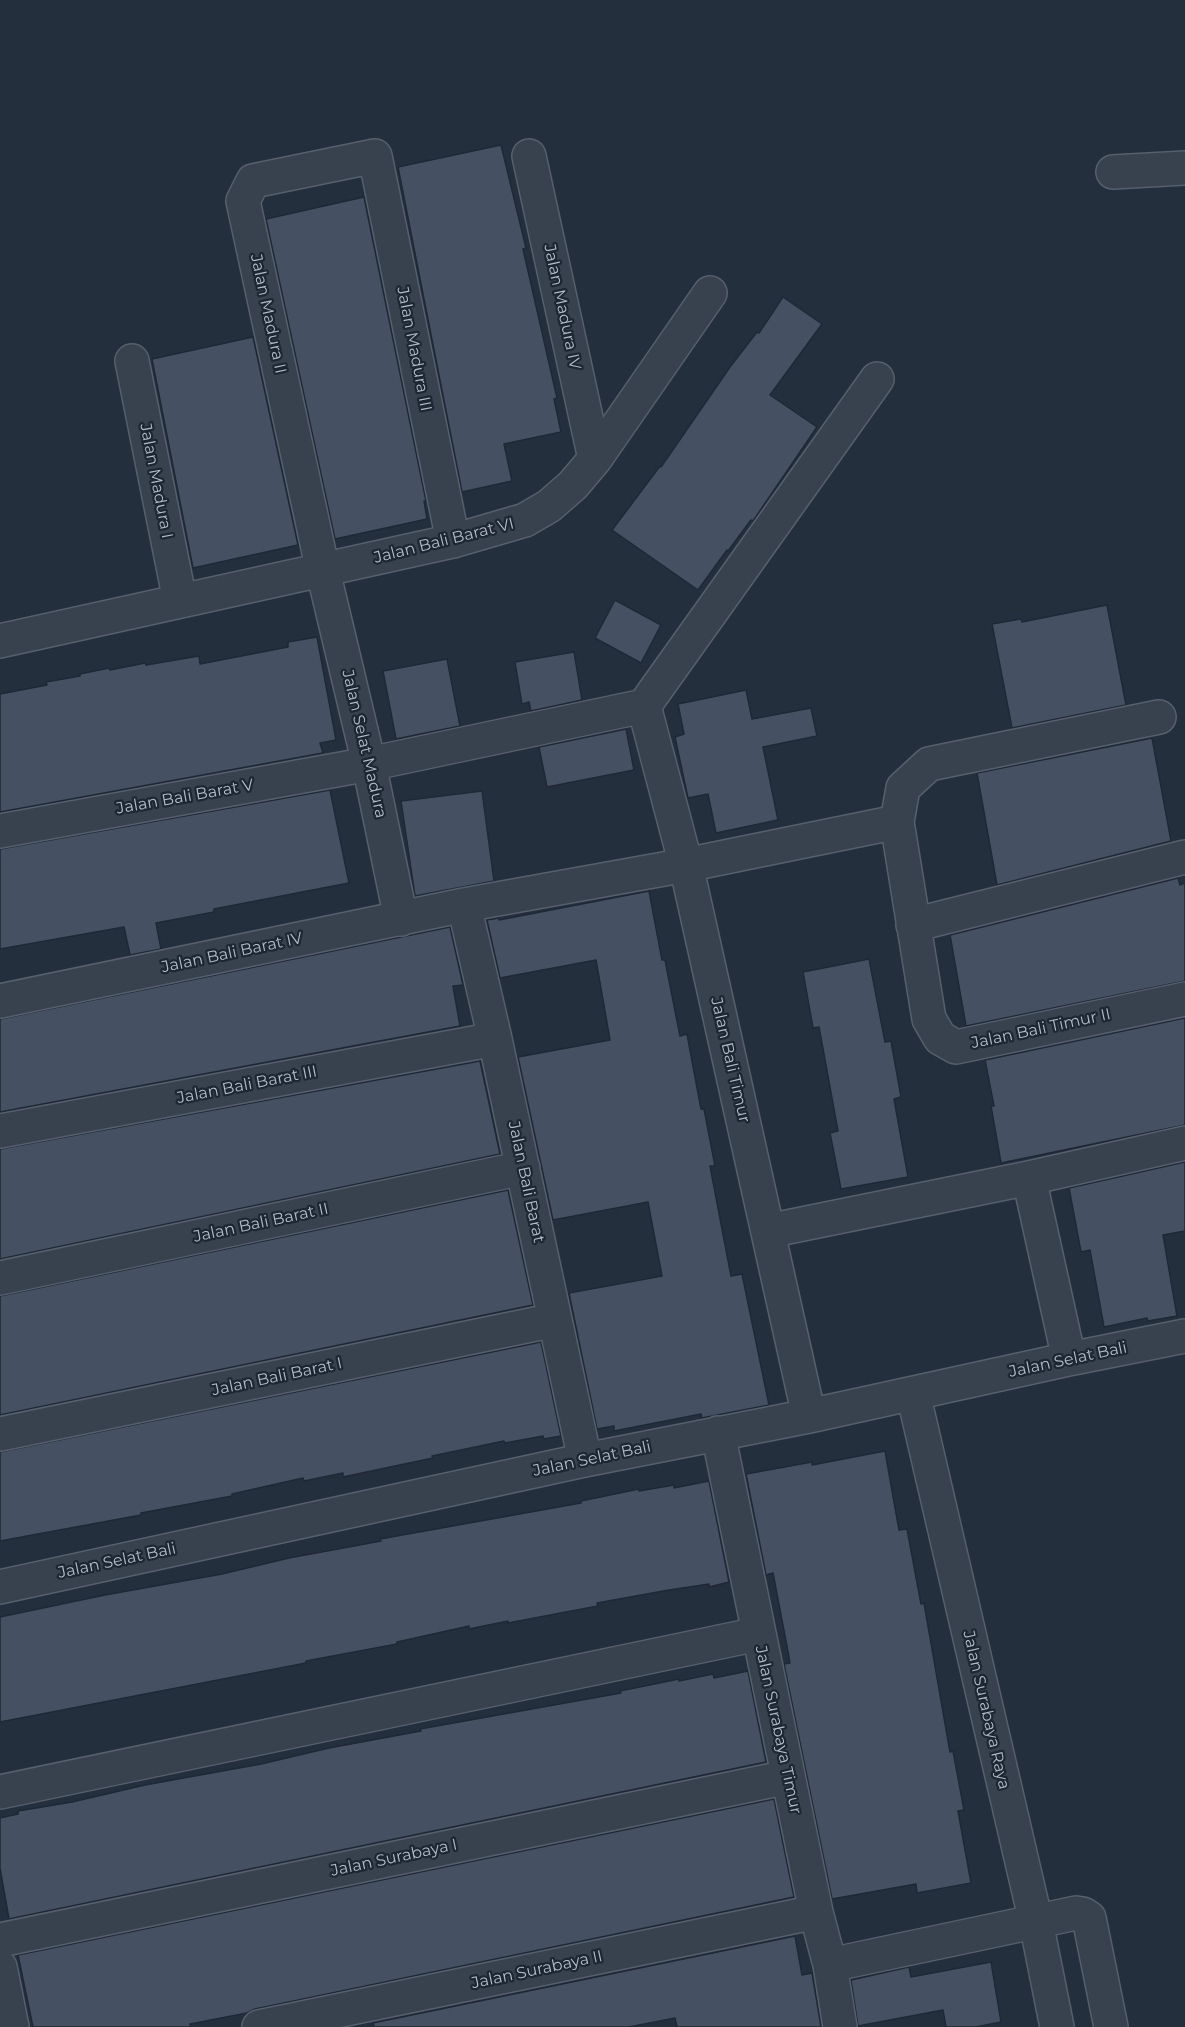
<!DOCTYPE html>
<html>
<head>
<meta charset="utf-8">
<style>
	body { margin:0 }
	canvas { display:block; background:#242f3e }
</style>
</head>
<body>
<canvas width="1185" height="2027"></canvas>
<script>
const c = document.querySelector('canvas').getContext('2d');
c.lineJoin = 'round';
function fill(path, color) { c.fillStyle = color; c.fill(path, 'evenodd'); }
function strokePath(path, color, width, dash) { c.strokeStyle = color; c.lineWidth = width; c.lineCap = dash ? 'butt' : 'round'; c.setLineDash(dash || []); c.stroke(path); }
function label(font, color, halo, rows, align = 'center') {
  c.font = font + ' Montserrat,sans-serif'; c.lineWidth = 4.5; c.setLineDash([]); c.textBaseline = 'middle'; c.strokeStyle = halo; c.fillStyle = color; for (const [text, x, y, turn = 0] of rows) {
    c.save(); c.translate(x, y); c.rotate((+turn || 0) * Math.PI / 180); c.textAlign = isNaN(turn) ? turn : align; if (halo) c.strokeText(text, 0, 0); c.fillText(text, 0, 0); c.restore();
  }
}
const building = new Path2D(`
	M501,145L526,248L523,249L557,398L554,399L561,432L504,444L512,481L462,492L398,167Z
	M364,197L426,501H424L427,519L335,539L266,219Z
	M783,297L822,324L770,395L817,427L753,521L751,520L728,551L727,550L698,590L612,530L660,466L661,467L730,367L757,332L759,333Z
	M253,337L298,545L193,568L152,359Z
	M615,600L661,625L641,663L595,638Z
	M1107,605L1126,705L1012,728L992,624L1021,619L1022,622Z
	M317,637L336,740L320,743L323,753L0,812V694L47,685L46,682L80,676V674L109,668L110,670L145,663L146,665L199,656L200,664L288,647V642Z
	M574,652L582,700L531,711L529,702L522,704L515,662Z
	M447,659L460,726L396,739L383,671Z
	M746,690L752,719L811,708L817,736L763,747L778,820L716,833L708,794L688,798L675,737L684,734L678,704Z
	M626,729L634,770L547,787L539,747Z
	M1152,738L1171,841L997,885L977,773Z
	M330,790L349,883L214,909V912L156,923L161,949L130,955L124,927L0,949V849Z
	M482,791L494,881L415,896L401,801Z
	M1178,878L1180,885L1185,883V981L966,1026L950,935Z
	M649,891L662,960H665L680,1036L687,1034L701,1109H704L715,1166H710L731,1276L742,1274L769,1405L702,1418L701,1414L614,1431V1426L597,1429L569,1293L662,1276L648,1202L553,1220L518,1057L610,1040L596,960L500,978L487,920L499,918V920Z
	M450,927L463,985L453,986L460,1026L0,1112V1019Z
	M869,959L885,1042L891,1041L901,1097L894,1099L908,1177L841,1189L830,1133L838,1131L819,1027L813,1028L803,972Z
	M1185,1018V1125L1001,1163L991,1106H994L985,1060Z
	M480,1061L500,1154L0,1259V1149Z
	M1185,1162V1231L1163,1235L1177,1316L1148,1321L1147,1318L1104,1327L1090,1250L1081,1252L1069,1188Z
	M508,1190L533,1305L0,1415V1296Z
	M541,1342L561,1436L544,1439L543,1436L505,1443L504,1441L432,1456L433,1458L343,1477V1473L304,1481L303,1478L232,1494V1496L141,1513V1515L0,1541V1452Z
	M885,1451L899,1530L907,1529L921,1604L924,1603L950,1752L953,1751L964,1810L958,1811L971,1883L917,1893L916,1884L832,1899L784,1664L790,1663L789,1657L773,1573L766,1575L746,1474L812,1462V1465Z
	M709,1481L729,1582L709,1587V1584L669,1590L597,1603L598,1606L508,1623V1621L469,1629V1626L397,1642V1644L306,1661V1663L0,1722V1617L105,1595L222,1574L289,1558L381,1541L380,1539L581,1503V1501L639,1489V1491L674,1485V1488Z
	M748,1671L766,1762L9,1919L0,1868V1818L18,1814V1811L72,1802L145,1785L261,1764L329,1748L421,1731L420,1729L621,1693L620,1691L679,1679V1681L713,1674L714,1678Z
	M774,1799L794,1897L255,2009L247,2013L190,2024L191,2027H33L18,1955Z
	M795,1936L802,1975L812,1973L821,2027H677L675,2018L629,2027H374L373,2023Z
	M991,1962L1001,2022L976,2027H946L943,2010L858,2026L851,1980L909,1967L911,1977Z`);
const street = new Path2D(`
	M529,156L595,459
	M1113,172L1185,168
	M132,361L180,601
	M0,641L453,541L525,520L549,506L573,485L595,459L710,293
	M644,706L686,865L809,1416
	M1159,717L929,764L903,788L897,822L929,1019L940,1038L956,1047L1185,999
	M0,831L369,764L644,706L877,379
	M464,905L495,1039L585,1460
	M401,919L369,764L323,571L243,201L253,181L375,156L453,541
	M913,925L1185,857
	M0,1001L464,905L686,865L897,822
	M0,1131L495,1039
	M1029,1178L1069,1359
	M768,1231L1029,1178L1185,1143
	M0,1278L523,1168
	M913,1393L1036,1922L1057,2027
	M718,1433L816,1912L830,1965L840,2027
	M0,1434L555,1320
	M0,1587L585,1460L809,1416L1069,1359L1185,1336
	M0,1792L758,1634
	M0,1940L788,1777
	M830,1965L1076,1913L1083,1914L1089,1918L1111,2027
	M0,1967L12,2027
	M259,2027L816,1912`);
const streetNames = [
	["Jalan Madura IV",562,307,78],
	["Jalan Madura II",268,314,78],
	["Jalan Madura III",414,349,79],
	["Jalan Madura I",156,481,79],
	["Jalan Bali Barat VI",444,541,-14],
	["Jalan Selat Madura",364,744,77],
	["Jalan Bali Barat V",185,797,-10],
	["Jalan Bali Barat IV",232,953,-12],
	["Jalan Bali Timur II",1041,1029,-12],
	["Jalan Bali Timur",730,1060,77],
	["Jalan Bali Barat III",247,1085,-11],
	["Jalan Bali Barat",526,1182,78],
	["Jalan Bali Barat II",261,1223,-12],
	["Jalan Selat Bali",1068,1360,-12],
	["Jalan Bali Barat I",277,1377,-12],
	["Jalan Selat Bali",592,1459,-12],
	["Jalan Selat Bali",117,1561,-12],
	["Jalan Surabaya Raya",986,1710,77],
	["Jalan Surabaya Timur",778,1730,78],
	["Jalan Surabaya I",394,1858,-12],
	["Jalan Surabaya II",537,1970,-12]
];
fill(building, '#455162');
strokePath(building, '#1f2835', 1.5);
strokePath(street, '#565f6c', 36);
strokePath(street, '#38414e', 33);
label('16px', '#b4bcc9', '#1d2633', streetNames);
</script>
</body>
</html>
